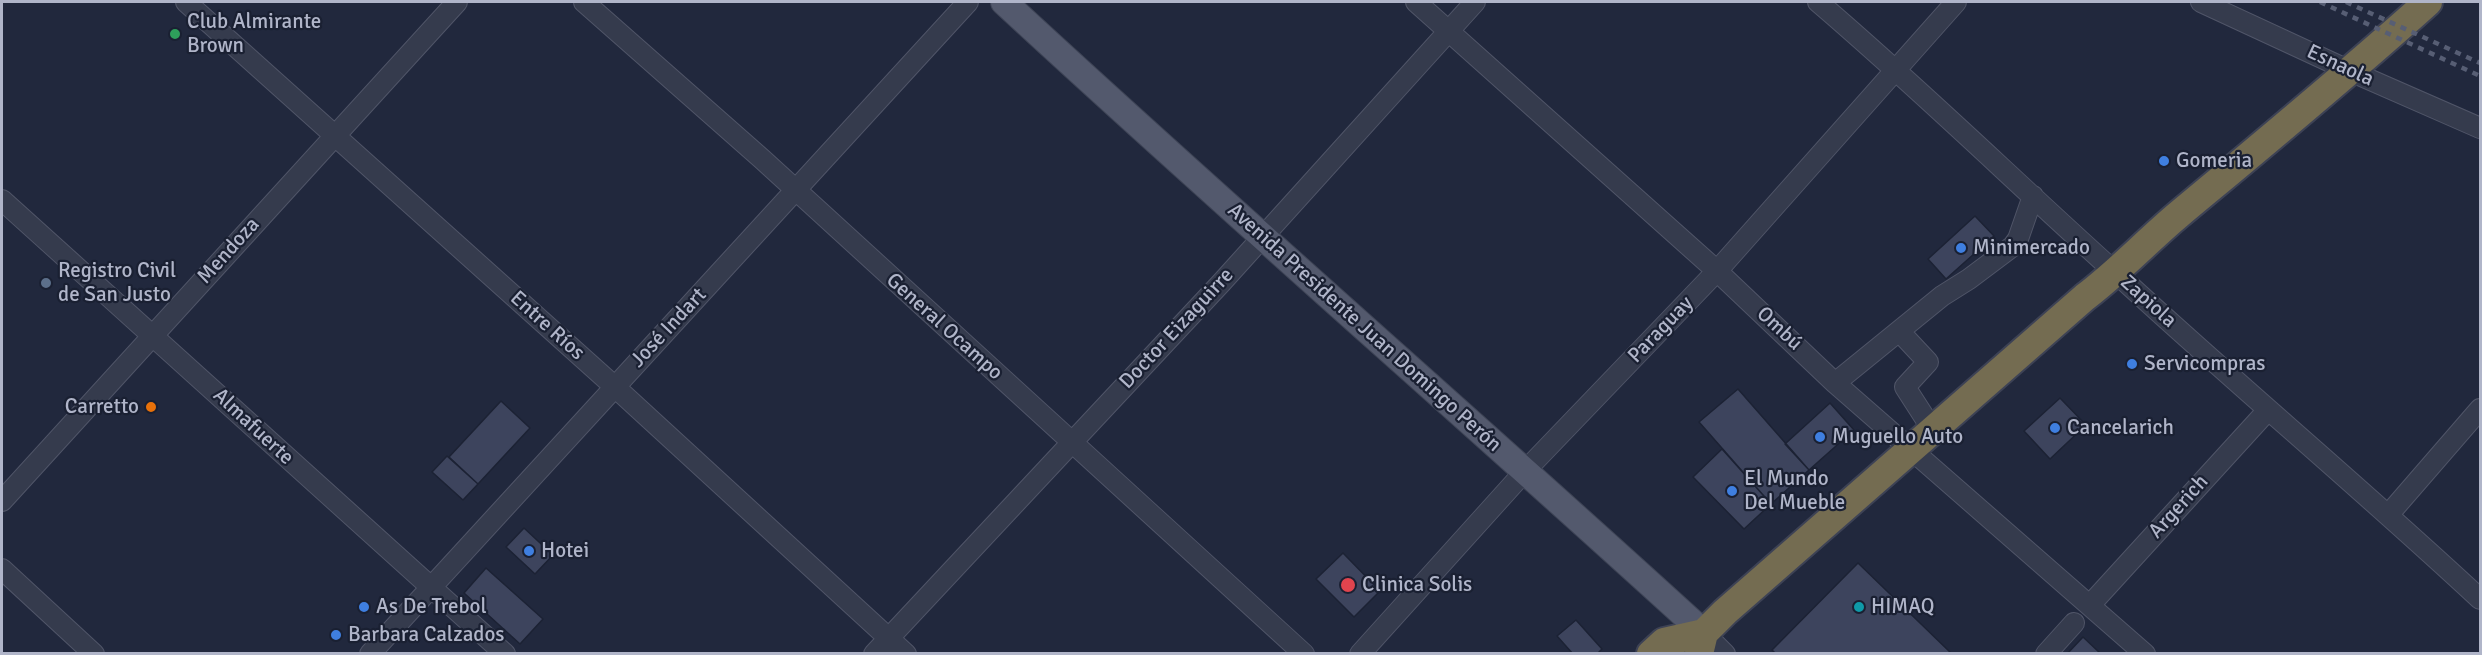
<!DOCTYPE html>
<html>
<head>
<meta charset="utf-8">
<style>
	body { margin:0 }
	#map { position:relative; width:2482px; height:655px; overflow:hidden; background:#21283d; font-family:Signika,sans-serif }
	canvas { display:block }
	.frame { position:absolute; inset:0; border:3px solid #b0b5c9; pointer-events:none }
</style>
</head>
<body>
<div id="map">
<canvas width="2482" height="655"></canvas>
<div class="frame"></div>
</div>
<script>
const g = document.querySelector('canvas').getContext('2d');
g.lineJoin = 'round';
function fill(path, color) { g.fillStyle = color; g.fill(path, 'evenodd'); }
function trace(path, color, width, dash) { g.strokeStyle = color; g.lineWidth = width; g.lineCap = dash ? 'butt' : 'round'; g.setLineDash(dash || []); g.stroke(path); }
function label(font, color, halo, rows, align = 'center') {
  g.font = font + ' Signika,sans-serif'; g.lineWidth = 4.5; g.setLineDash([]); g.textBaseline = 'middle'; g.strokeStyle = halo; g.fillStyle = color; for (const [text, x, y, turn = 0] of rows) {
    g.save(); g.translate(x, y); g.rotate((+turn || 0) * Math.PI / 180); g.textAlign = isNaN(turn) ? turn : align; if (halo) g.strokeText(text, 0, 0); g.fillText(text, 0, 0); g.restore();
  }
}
const building = new Path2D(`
	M1975 216 1994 236 1946 279 1928 259Z
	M1738 389 1809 470 1771 504 1699 422Z
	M2060 398 2086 425 2050 459 2024 431Z
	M501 401 530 428 478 484 449 457Z
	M1830 403 1854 430 1809 470 1785 444Z
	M1722 449 1771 504 1744 529 1693 477Z
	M447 456 478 484 463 500 432 472Z
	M524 528 553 555 535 574 506 547Z
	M1343 553 1380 591 1354 617 1316 579Z
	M1858 563 1952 654H1776L1772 650Z
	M486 568 543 619 520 644 464 593Z
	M1576 620 1602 649 1597 654H1573L1557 636Z
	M2083 637 2101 654H2067Z`);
fill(building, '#3d445d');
trace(building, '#1c2234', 1.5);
const minor = new Path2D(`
	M186 2 615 387 906 654
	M584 2 762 159 1304 654
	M1416 2 1717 271 1835 383 2145 654
	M1818 2C1920 89 2016 183 2116 273 2236 384 2361 488 2480 599
	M2201 2 2350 71 2480 128
	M2 200 505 654
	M1899 331 1928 362 1905 387 1932 429
	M1835 383 1942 296 1969 279 2013 246 2018 239 2033 196
	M2 501 457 2
	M2389 514 2480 409
	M2 569 94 654
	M2090 605 2268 410
	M1697 640 1704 633 1725 654
	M370 654 968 2
	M874 654 1222 282 1475 2
	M1360 654 1525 471 1717 271 1956 2
	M2046 654 2074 623`);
const major = new Path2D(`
	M1004 2C1234 215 1472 421 1704 633`);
const highway = new Path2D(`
	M1651 654 1664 642 1704 633
	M1699 654 1704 633 1725 612 2085 297C2118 272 2146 242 2178 215 2262 145 2347 75 2428 2`);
trace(minor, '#505568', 22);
trace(major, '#3e4456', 28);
trace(highway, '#3d4255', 32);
trace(minor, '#353b4d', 20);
trace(major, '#53596d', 26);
trace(highway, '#746c51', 28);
trace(new Path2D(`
	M2320 2 2480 76
	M2346 2 2480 63`), '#575e74', 4.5, [6, 6]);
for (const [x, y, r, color] of [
	[175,34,6,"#2e9e5b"],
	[2164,161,6,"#3f7fe0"],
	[1961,248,6,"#3f7fe0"],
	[46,283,6,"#5c6f8a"],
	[2132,364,6,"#3f7fe0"],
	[151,407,6,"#e8710a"],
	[2055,428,6,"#3f7fe0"],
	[1820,437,6,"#3f7fe0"],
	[1732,491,6,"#3f7fe0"],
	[529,551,6,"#3f7fe0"],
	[1348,585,8,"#e0444e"],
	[364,607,6,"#3f7fe0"],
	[1859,607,6,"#0f9aa8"],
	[336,635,6,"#3f7fe0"]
]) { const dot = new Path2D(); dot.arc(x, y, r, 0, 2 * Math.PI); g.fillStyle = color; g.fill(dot); trace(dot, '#1a2032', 2); }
label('21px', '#b0b5c9', '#1a2032', [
	["Club Almirante",187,22],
	["Brown",187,46],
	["Gomeria",2176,161],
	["Minimercado",1973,248],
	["Registro Civil",58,271],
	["de San Justo",58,295],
	["Servicompras",2144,364],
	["Carretto",139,407,"right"],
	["Cancelarich",2067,428],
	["Muguello Auto",1832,437],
	["El Mundo",1744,479],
	["Del Mueble",1744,503],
	["Hotei",541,551],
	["Clinica Solis",1362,585],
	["As De Trebol",376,607],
	["HIMAQ",1871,607],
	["Barbara Calzados",348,635]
], 'left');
label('21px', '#b0b5c9', '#1a2032', [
	["Esnaola",2340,66,25],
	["Mendoza",229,251,-48],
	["Zapiola",2148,302,42],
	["Entre Ríos",547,326,42],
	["General Ocampo",944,327,42],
	["José Indart",669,328,-47],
	["Avenida Presidente Juan Domingo Perón",1364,328,42],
	["Doctor Eizaguirre",1177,329,-47],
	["Ombú",1779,329,43],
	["Paraguay",1661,330,-46],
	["Almafuerte",253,427,43],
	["Argerich",2179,507,-48]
]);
</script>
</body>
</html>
